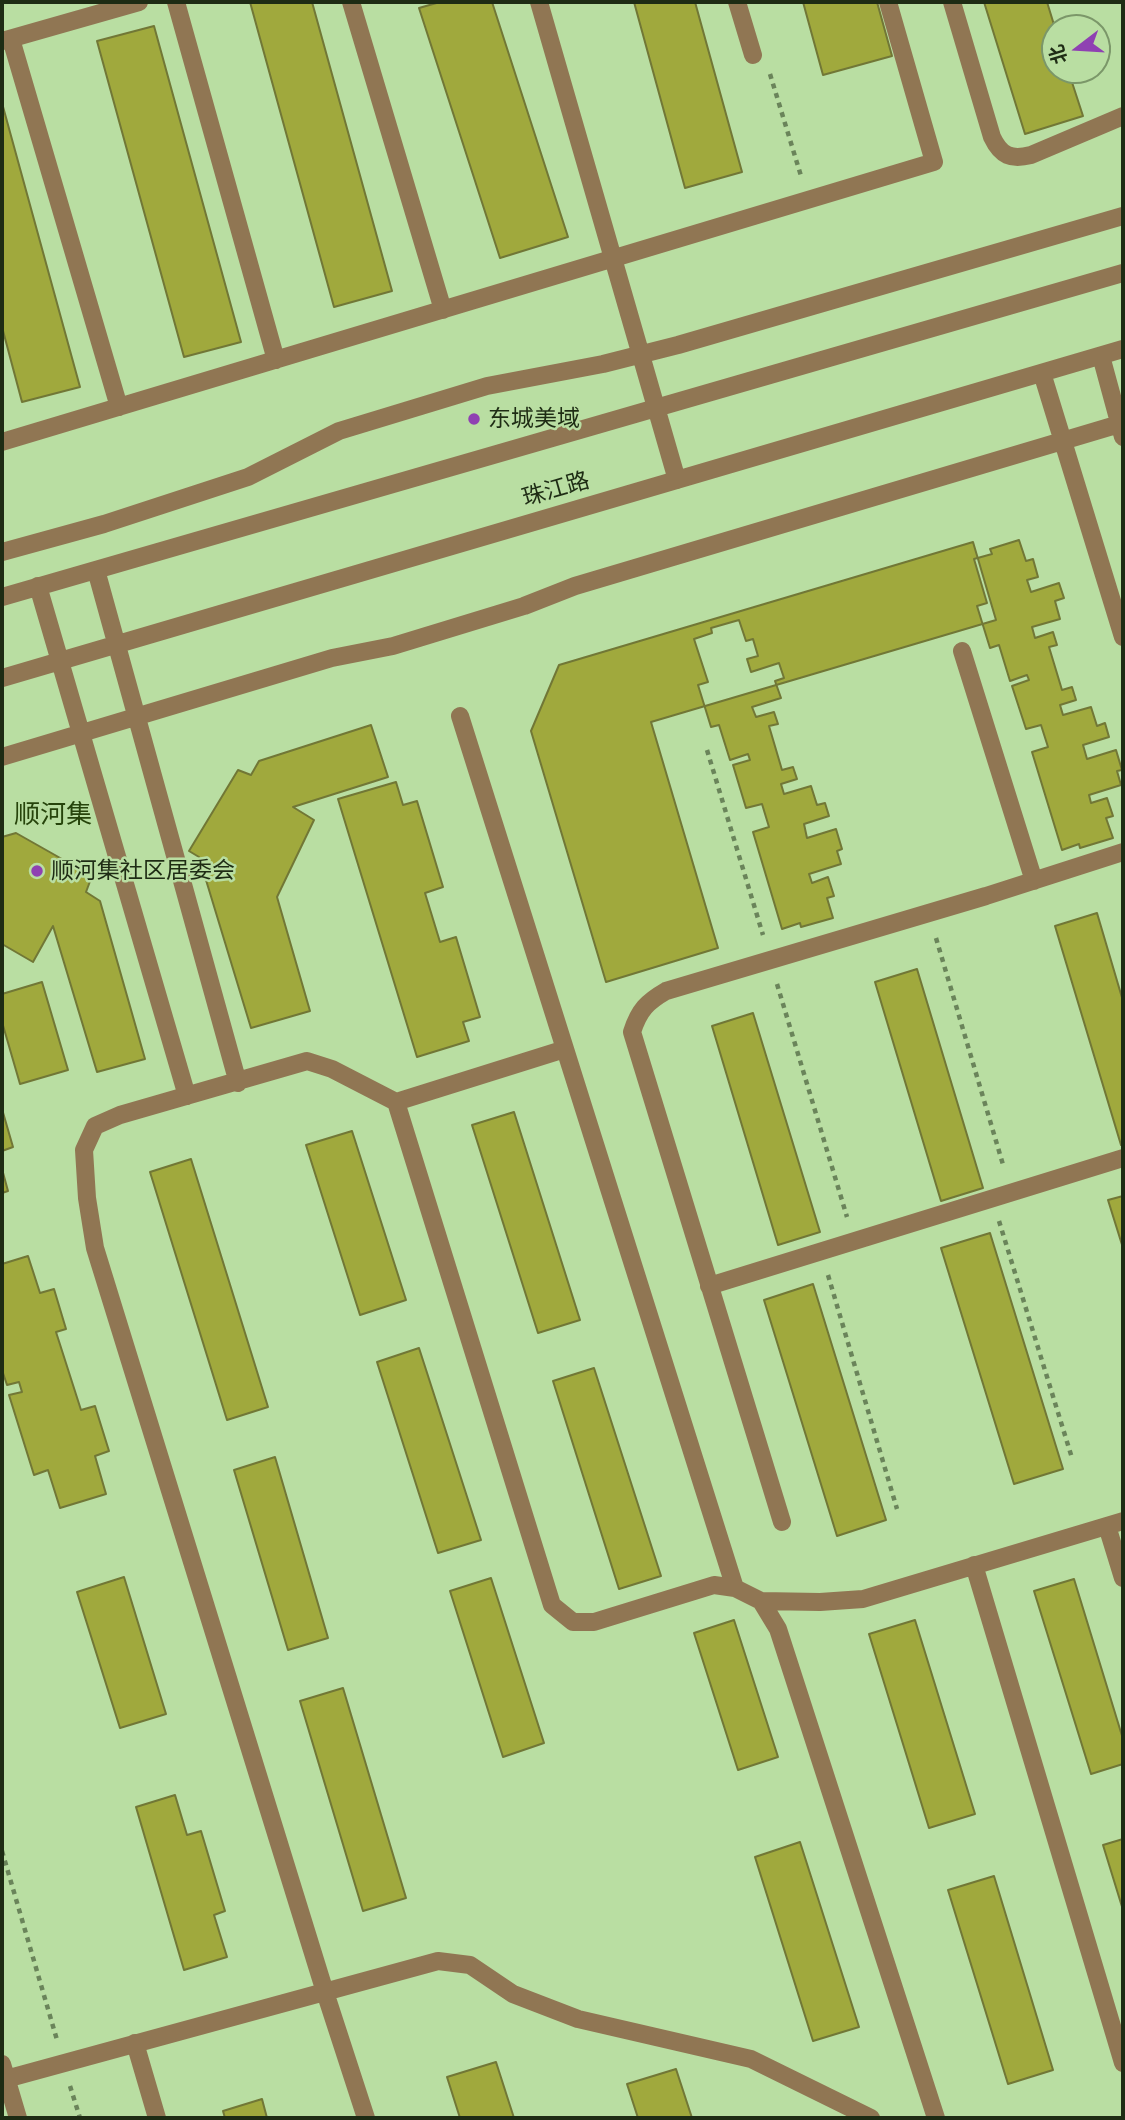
<!DOCTYPE html>
<html>
<head>
<meta charset="utf-8">
<style>
	body { margin:0 }
	#map { position:relative; width:1125px; height:2120px; overflow:hidden; background:#b9dea2; font-family:"Noto Serif","Noto Sans SC",serif }
	canvas { display:block }
	.frame { position:absolute; inset:0; border:4px solid #1e2c14; pointer-events:none }
	.north { position:absolute; left:1041px; top:14px; width:70px; height:70px; box-sizing:border-box; background:#b9dea2; border:2px solid #7b9769; border-radius:50%; rotate:253deg; font-size:19px; font-weight:700; line-height:28px; text-align:center; color:#1e2c14 }
	.north::after { content:''; display:block; margin:auto; width:24px; height:32px; background:#8f41b2; clip-path:polygon(50% 0,100% 100%,50% 72%,0 100%) }
</style>
</head>
<body>
<div id="map">
<canvas width="1125" height="2120"></canvas>
<div class="frame"></div>
<div class="north">北</div>
</div>
<script>
const g = document.querySelector('canvas').getContext('2d');
g.lineJoin = 'round';
function fill(path, color) { g.fillStyle = color; g.fill(path, 'evenodd'); }
function trace(path, color, width, dash) { g.strokeStyle = color; g.lineWidth = width; g.lineCap = dash ? 'butt' : 'round'; g.setLineDash(dash || []); g.stroke(path); }
function label(font, color, halo, rows, align = 'center') {
  g.font = font + ' "Noto Serif","Noto Sans SC",serif'; g.lineWidth = 5; g.setLineDash([]); g.textBaseline = 'middle'; g.strokeStyle = halo; g.fillStyle = color; for (const [text, x, y, turn = 0] of rows) {
    g.save(); g.translate(x, y); g.rotate((+turn || 0) * Math.PI / 180); g.textAlign = isNaN(turn) ? turn : align; if (halo) g.strokeText(text, 0, 0); g.fillText(text, 0, 0); g.restore();
  }
}
const building = new Path2D(`
	M250 2H312L392 291 334 307Z
	M440 2H492L568 237 500 258 419 8Z
	M634 2H695L742 172 685 188Z
	M803 2H877L892 56 823 75Z
	M984 2H1047L1055 28V70H1068L1083 116 1025 134Z
	M154 26 241 342 184 357 97 41Z
	M2 103 80 387 22 402 2 327Z
	M1019 540 1026 561 1033 559 1038 577 1027 580 1031 592 1059 583 1064 598 1055 601 1060 619 1032 627 1035 638 1053 632 1057 645 1049 647 1062 690 1072 687 1076 700 1060 705 1063 715 1091 707 1097 726 1105 723 1109 737 1083 745 1087 759 1116 750 1122 770 1117 771 1121 785 1089 795 1091 803 1107 798 1113 816 1106 818 1113 838 1080 848 1079 844 1062 850 1032 752 1048 747 1041 725 1026 729 1012 686 1029 680 1027 675 1010 681 999 645 990 648 977 606 987 603 974 559 992 554 990 549Z
	M973 542 996 620 651 722 718 948 606 982 531 731 559 665Z
	M739 620 746 641 753 639 758 656 747 659 751 672 779 663 784 678 775 681 781 698 752 707 756 717 774 712 778 724 769 726 782 770 793 767 797 779 781 784 784 794 811 786 817 805 825 803 829 816 804 824 807 838 836 829 842 849 837 851 841 864 809 874 812 883 828 877 834 896 827 898 833 918 801 927 800 923 782 929 753 832 769 827 762 804 746 808 733 765 750 760 748 754 730 760 719 725 711 727 698 685 708 682 694 639 712 633 711 628Z
	M371 725 388 777 293 807 314 820 277 897 310 1011 251 1028 199 857 189 851 238 770 251 775 259 761Z
	M396 782 403 805 417 801 443 887 425 893 440 942 456 937 480 1017 463 1022 469 1041 417 1057 338 799Z
	M16 833 92 876 86 892 100 901 145 1059 97 1072 53 926 33 962 2 944V837Z
	M1097 913 1123 1001V1144L1121 1145 1055 926Z
	M917 969 983 1188 941 1201 875 982Z
	M42 982 68 1070 20 1084 2 1022V994Z
	M753 1013 820 1232 778 1245 712 1026Z
	M2 1109 13 1147 2 1151Z
	M514 1112 580 1320 538 1333 472 1125Z
	M352 1131 406 1300 360 1315 306 1145Z
	M191 1159 268 1407 227 1420 150 1172Z
	M2 1169 8 1191 2 1193Z
	M1123 1196V1248L1108 1200Z
	M990 1233 1063 1469 1014 1484 941 1248Z
	M28 1256 40 1293 54 1289 66 1329 56 1332 81 1410 95 1406 109 1451 95 1456 106 1494 60 1508 48 1470 34 1475 9 1395 22 1392 19 1382 7 1385 2 1370V1264Z
	M813 1284 886 1520 837 1536 764 1300Z
	M419 1348 481 1540 438 1553 377 1362Z
	M594 1368 661 1576 619 1589 553 1381Z
	M275 1457 328 1638 288 1650 234 1470Z
	M124 1577 166 1714 120 1728 77 1592Z
	M491 1578 544 1743 503 1757 450 1591Z
	M1074 1579 1123 1739V1764L1091 1774 1034 1591Z
	M734 1620 778 1757 738 1770 694 1633Z
	M915 1620 975 1814 929 1828 869 1634Z
	M343 1688 406 1898 363 1911 300 1701Z
	M175 1795 187 1835 201 1831 225 1911 214 1915 227 1957 184 1970 136 1807Z
	M1123 1839V1910L1103 1845Z
	M800 1842 859 2027 813 2041 755 1857Z
	M994 1876 1053 2070 1008 2084 948 1890Z
	M496 2062 514 2118H460L447 2077Z
	M676 2069 692 2118H638L627 2084Z
	M262 2099 267 2118H225L223 2111Z`);
fill(building, '#a0a93d');
trace(building, '#717736', 2);
trace(new Path2D(`
	M770 74 801 176
	M707 750 763 935
	M936 938 1004 1168
	M777 984 847 1217
	M999 1221 1072 1458
	M828 1275 897 1509
	M2 1851 57 2040
	M70 2086 80 2118`), '#6a845a', 4.5, [5, 5]);
trace(new Path2D(`
	M176 2 276 360
	M351 2 443 310
	M539 2 677 480
	M737 2 753 55
	M952 2 992 137C1001 156 1011 160 1031 155L1123 116
	M11 39 119 407
	M2 41 139 2
	M1101 356 1123 437
	M1042 373 1123 637
	M2 442 934 162 888 2
	M2 552 104 524 248 477 339 431 487 386 603 364 678 345 1123 216
	M96 570 238 1083
	M38 586 187 1096
	M2 597 1123 273
	M962 651 1034 881
	M2 678 1123 349
	M460 716 735 1588
	M2 757 332 658 393 646 524 606 575 586 1123 423
	M396 1102 552 1605 573 1622H594L714 1585 735 1588 761 1601 778 1629 936 2118
	M709 1286 1123 1158
	M782 1522 632 1032C639 1010 647 1002 666 991L986 896 1123 852
	M1107 1526 1123 1578
	M974 1565 1123 2063
	M761 1601 820 1602 863 1599 1123 1521
	M135 2043 157 2118
	M2 2064 18 2118
	M2 2080 438 1961 470 1965 513 1994 578 2019 751 2059 871 2118
	M366 2118 325 1992 95 1248 87 1198 84 1150 95 1126 120 1115 307 1061 332 1069 396 1102 565 1049`), '#907653', 18);
for (const [x, y, r, color] of [
	[474,419,7,"#8f41b2"],
	[37,871,7,"#8f41b2"]
]) { const dot = new Path2D(); dot.arc(x, y, r, 0, 2 * Math.PI); g.fillStyle = color; g.fill(dot); trace(dot, '#b9dea2', 2.5); }
label('23px', '#1e2c14', '#b9dea2', [
	["东城美域",488,419],
	["顺河集社区居委会",51,871]
], 'left');
label('23px', '#1e2c14', '#b9dea2', [
	["珠江路",556,490,-16]
]);
label('26px', '#26440b', '#b9dea2', [
	["顺河集",53,816]
]);
</script>
</body>
</html>
